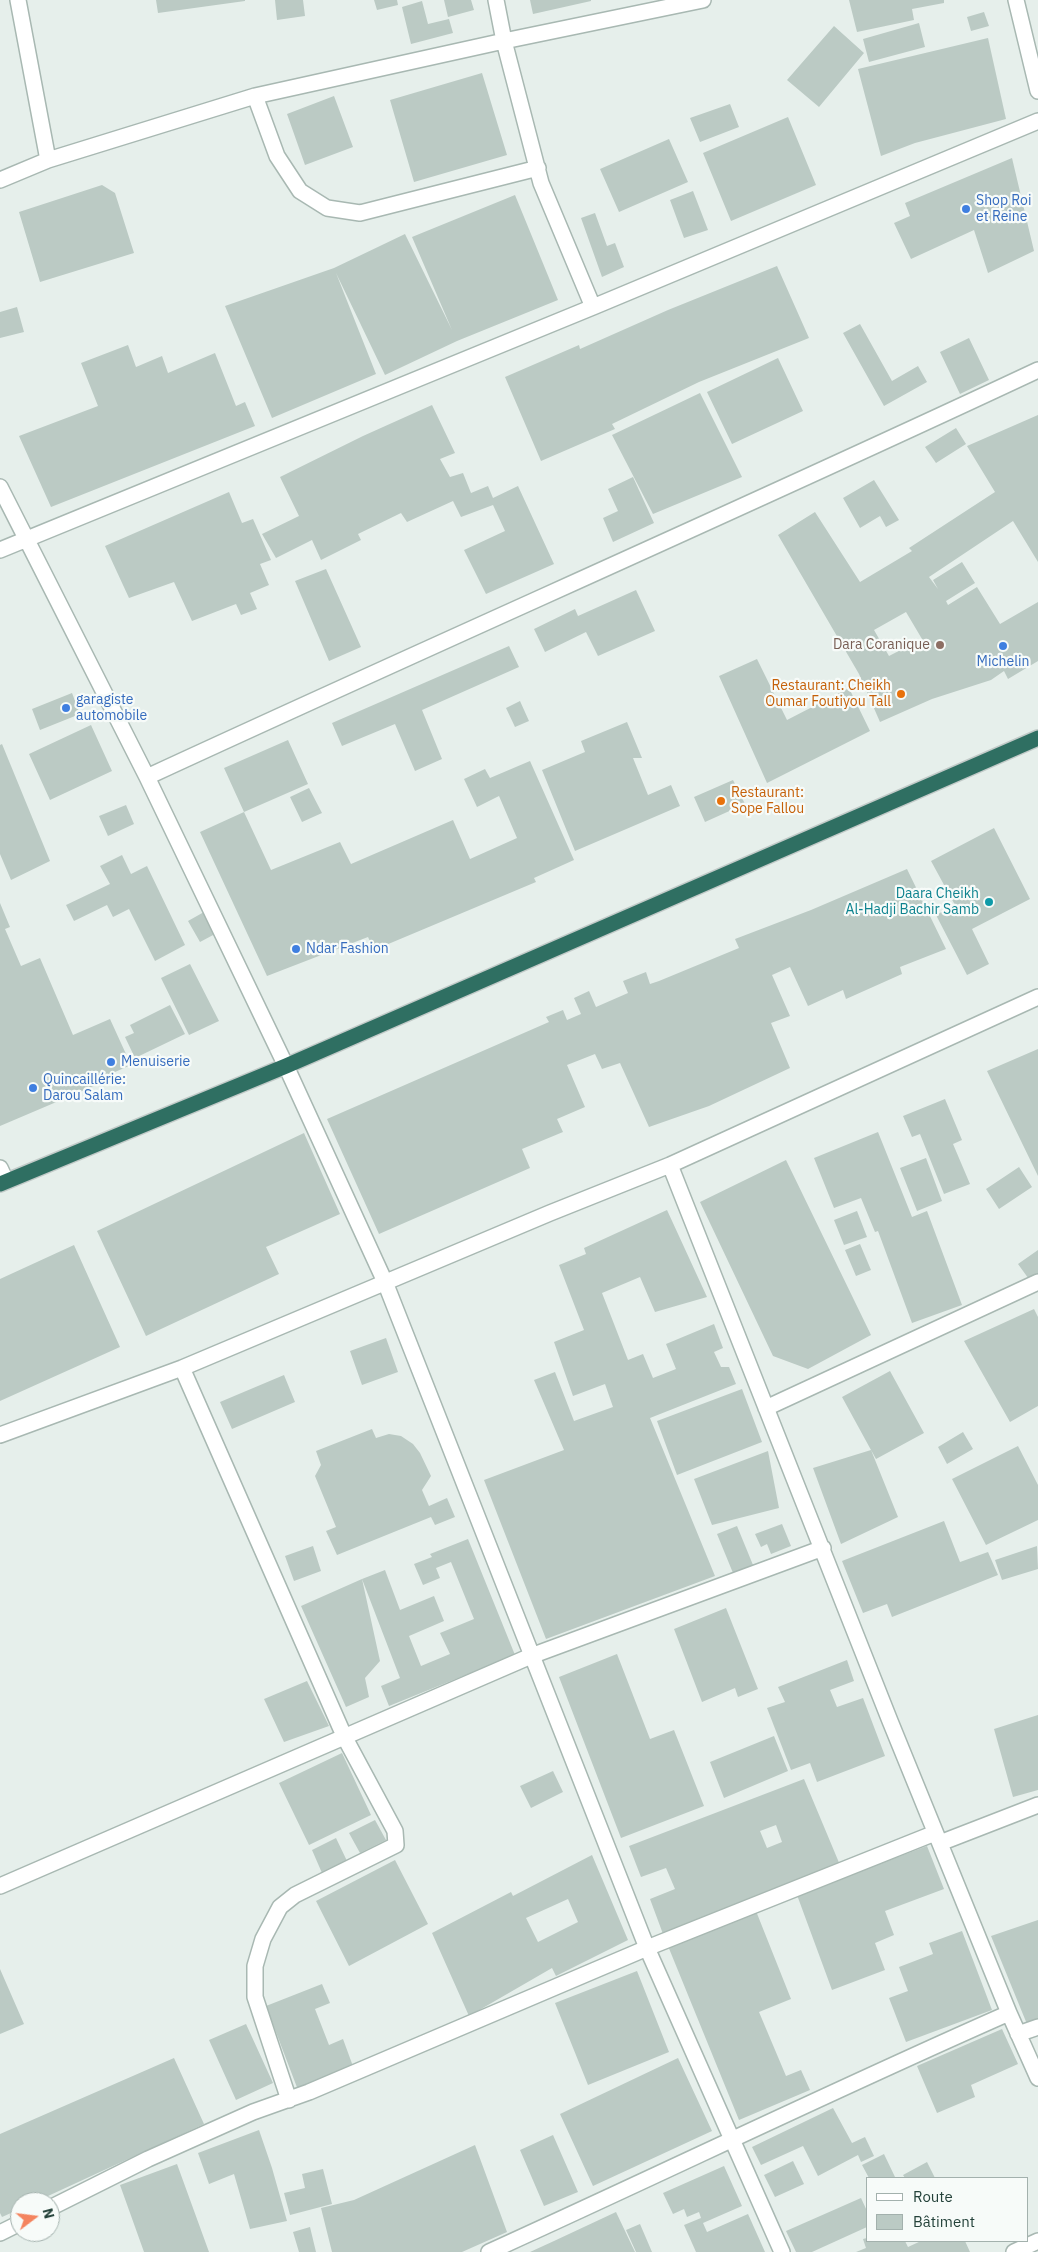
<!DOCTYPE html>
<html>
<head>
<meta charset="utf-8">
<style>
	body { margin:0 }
	#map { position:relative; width:1038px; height:2252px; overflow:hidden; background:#e6efeb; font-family:"IBM Plex Sans",sans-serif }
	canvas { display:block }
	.legend { position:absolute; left:866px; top:2177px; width:162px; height:65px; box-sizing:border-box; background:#f7fbf9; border:1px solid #a3b1ad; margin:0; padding:6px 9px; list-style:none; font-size:15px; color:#24423a }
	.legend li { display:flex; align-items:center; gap:10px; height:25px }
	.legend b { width:25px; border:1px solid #a3b1ad }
	.north { position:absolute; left:10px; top:2192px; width:50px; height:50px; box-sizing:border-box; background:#f7fbf9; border:1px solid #a3b1ad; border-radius:50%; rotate:75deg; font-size:14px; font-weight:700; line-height:20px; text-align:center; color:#24423a }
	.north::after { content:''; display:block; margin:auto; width:18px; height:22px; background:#f4845f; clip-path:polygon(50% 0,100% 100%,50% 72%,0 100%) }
</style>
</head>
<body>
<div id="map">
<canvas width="1038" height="2252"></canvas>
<ul class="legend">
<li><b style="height:6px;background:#fff"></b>Route</li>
<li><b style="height:14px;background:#bbcac4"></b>Bâtiment</li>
</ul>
<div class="north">N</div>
</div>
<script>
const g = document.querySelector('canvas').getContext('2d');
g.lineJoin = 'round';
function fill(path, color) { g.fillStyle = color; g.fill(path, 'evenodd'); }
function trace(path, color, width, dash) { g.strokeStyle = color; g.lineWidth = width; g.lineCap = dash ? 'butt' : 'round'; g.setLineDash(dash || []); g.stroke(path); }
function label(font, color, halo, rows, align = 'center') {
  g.font = font + ' "IBM Plex Sans",sans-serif'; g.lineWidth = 4.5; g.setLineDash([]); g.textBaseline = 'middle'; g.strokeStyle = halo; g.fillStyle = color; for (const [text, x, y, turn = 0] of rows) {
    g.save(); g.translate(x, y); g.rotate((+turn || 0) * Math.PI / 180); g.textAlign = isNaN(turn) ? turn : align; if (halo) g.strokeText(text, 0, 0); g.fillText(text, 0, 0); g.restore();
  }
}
fill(new Path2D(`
	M156 0H245V1L158 13Z
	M275 0H303L305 16 277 20Z
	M374 0H397L398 5 377 10Z
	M444 0H471L474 10 448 17Z
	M530 0H591V1L533 14Z
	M849 0H944V3L912 9 914 20 857 32Z
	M422 1 428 24 449 19 453 33 411 44 402 7Z
	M984 12 989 26 971 31 967 17Z
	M919 23 925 47 869 62 863 39Z
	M834 26 864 53 819 107 787 80Z
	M988 38 1006 119 915 143 881 156 858 69Z
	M482 73 507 155 414 182 390 100Z
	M334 96 353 147 305 165 287 114Z
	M730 104 739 127 700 142 690 118Z
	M788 117 816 185 731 221 703 153Z
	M669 139 688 182 619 212 600 169Z
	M1012 158 1034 251 988 273 974 230 911 259 894 223 910 216 905 203Z
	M102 185 115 193 134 253 40 282 19 212Z
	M693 191 708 230 684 238 670 200Z
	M515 195 558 300 457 341 385 375 336 273 376 374 272 418 225 306 334 268 405 234 452 330 412 237Z
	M595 213 607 246 615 243 624 267 602 277 581 218Z
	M777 266 809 338 699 382 612 424 615 429 541 461 505 377 579 345 580 349 668 310Z
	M17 307 24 332 0 338V312Z
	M860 324 892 381 918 366 927 382 884 406 843 333Z
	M969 338 989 380 960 394 940 352Z
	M128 345 136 367 162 356 168 373 215 353 236 406 245 402 255 426 51 507 19 436 98 406 81 363Z
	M778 358 803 411 732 444 707 392Z
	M700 393 742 477 653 514 612 435Z
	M432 405 455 453 440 459 450 477 463 473 471 493 488 486 493 498 518 486 554 564 486 594 464 550 505 531 493 505 461 517 453 501 407 522 401 513 358 534 361 540 321 560 312 540 276 558 262 534 299 516 280 477 363 436Z
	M1038 415V562L1013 521 929 577 938 589 933 580 962 562 975 583 946 601 948 605 977 587 1000 624 1038 602V661L1008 679 1004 671 991 680 932 699 880 722 859 674 778 535 815 512 860 582 912 551 909 548 995 492 967 446ZM906 612 922 639 889 656 874 630Z
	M956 428 966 444 936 463 925 447Z
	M633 477 654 523 613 542 603 518 618 511 608 489Z
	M874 480 899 520 886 527 880 516 860 528 843 498Z
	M229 492 242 523 253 519 271 560 260 564 269 585 250 593 257 609 241 615 236 604 192 621 174 582 129 598 105 546Z
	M326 569 361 647 329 661 295 581Z
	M636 590 655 631 598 656 586 632 545 652 534 629 575 609 578 616Z
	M509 646 519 667 422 710 442 759 415 771 395 724 342 746 332 723Z
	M757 659 787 720 849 688 870 731 767 783 719 676Z
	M72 693 80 714 40 730 32 709Z
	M520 701 529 721 515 727 506 708Z
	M627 722 642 758H633L648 795 671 785 680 806 575 851 542 770 585 752 581 741Z
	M91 725 112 771 50 800 29 754Z
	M288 740 308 784 244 812 224 768Z
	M2 744 50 861 11 880 0 854V745Z
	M530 761 574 860 534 878 536 882 374 950 368 937 267 976 200 832 244 812 271 870 340 842 351 864 453 820 470 859 517 838 499 796 477 807 464 779 485 769 490 778Z
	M733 780 745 804 705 822 694 797Z
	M309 788 322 813 302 822 290 797Z
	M126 805 134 824 108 836 99 816Z
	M994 828 1030 899 972 929 989 964 967 975 936 915 955 905 931 861Z
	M122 855 131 874 147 866 185 945 155 961 129 909 113 917 107 905 74 921 66 905 110 884 100 866Z
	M907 869 946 949 900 967 902 974 846 999 843 990 808 1006 790 967 772 975 790 1016 771 1023 790 1068 709 1106 649 1127 620 1063 602 1069 595 1054 567 1065 585 1107 557 1119 563 1132 522 1149 530 1168 379 1234 327 1119 549 1022 546 1017 563 1010 567 1020 581 1014 574 998 589 991 596 1007 628 993 623 981 646 972 650 984 659 981 739 948 735 939 811 910Z
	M0 903 10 927 5 929 21 966 40 958 73 1035 110 1019 131 1065 92 1082 94 1086 0 1126Z
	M204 912 215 934 200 942 188 921Z
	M190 964 219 1021 189 1035 161 978Z
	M170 1005 185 1034 135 1058 125 1037 134 1033 130 1025Z
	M1038 1049V1176L987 1071Z
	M945 1099 962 1140 953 1144 970 1184 944 1194 920 1134 912 1137 903 1116Z
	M878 1132 912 1217 927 1211 962 1305 912 1323 878 1231 875 1232 861 1198 834 1208 814 1158Z
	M304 1133 340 1214 266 1247 279 1274 146 1336 97 1231Z
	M926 1158 942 1201 917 1211 900 1168Z
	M786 1160 871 1335 808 1369 773 1356 700 1202Z
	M1019 1167 1032 1187 999 1209 986 1189Z
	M667 1210 707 1297 655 1312 640 1277 602 1293 628 1360 643 1354 653 1378 676 1369 666 1344 714 1324 723 1348 714 1352 721 1367H729L736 1384 650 1418 715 1576 546 1639 484 1480 564 1450 534 1380 555 1372 574 1421 613 1407 605 1384 573 1396 554 1342 584 1330 559 1265 586 1254 584 1248Z
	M857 1211 867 1237 844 1245 834 1220Z
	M860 1244 871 1270 856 1276 845 1250Z
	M74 1245 120 1347 0 1401V1279Z
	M1038 1250V1278L1031 1282 1018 1264Z
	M1034 1309 1038 1317V1406L1010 1422 964 1341Z
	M386 1338 398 1372 362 1385 350 1351Z
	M890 1371 924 1433 876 1459 871 1450 898 1517 841 1544 813 1468 871 1450 842 1397Z
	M284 1375 295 1402 232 1429 220 1402Z
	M742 1389 762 1442 677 1475 657 1421Z
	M372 1429 376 1438 389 1434 401 1436 413 1444 420 1453 431 1476 422 1490 429 1506 447 1498 455 1517 435 1525 431 1517 337 1555 326 1531 336 1527 315 1476 321 1465 316 1451Z
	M963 1432 973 1449 947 1464 938 1447Z
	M1018 1446 1038 1485V1520L986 1545 952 1479Z
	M768 1451 779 1508 712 1525 694 1479Z
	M944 1521 960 1562 988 1552 998 1575 892 1617 887 1604 863 1613 842 1561Z
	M782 1524 791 1546 771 1554 767 1544 761 1547 755 1534Z
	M737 1526 753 1565 733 1573 717 1534Z
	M468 1539 515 1655 389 1706 381 1686 400 1678 362 1579 380 1661 365 1678 369 1697 346 1707 301 1606 362 1579 385 1570 400 1610 434 1596 444 1621 409 1636 421 1666 450 1654 440 1633 474 1619 451 1562 436 1568 440 1578 423 1585 414 1564 432 1557 430 1554Z
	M313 1546 321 1571 294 1581 285 1556Z
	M1037 1546 1038 1569 1002 1580 995 1560Z
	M726 1608 758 1689 738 1697 735 1688 702 1702 674 1629Z
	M617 1654 650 1739 674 1730 704 1806 621 1838 559 1677Z
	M847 1660 854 1681 830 1690 837 1707 863 1698 885 1756 817 1782 810 1763 791 1770 767 1708 785 1702 778 1687Z
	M307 1681 329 1726 284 1742 264 1699Z
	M1038 1715V1790L1013 1797 994 1729Z
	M774 1736 788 1771 724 1798 710 1762Z
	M342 1753 371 1815 309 1845 279 1783Z
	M553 1771 563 1792 531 1808 520 1786Z
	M804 1779 840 1865 663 1934 650 1899 675 1889 666 1868 641 1877 629 1846ZM776 1825 782 1842 767 1848 760 1831Z
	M375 1820 386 1840 360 1853 349 1833Z
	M336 1838 347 1861 322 1873 312 1850Z
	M927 1846 944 1889 885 1911 894 1935 875 1943 885 1970 832 1990 797 1895Z
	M592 1855 628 1940 556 1976 552 1968 469 2016 432 1933 511 1892 513 1896ZM568 1899 578 1922 538 1942 526 1918Z
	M395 1860 428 1924 349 1966 316 1901Z
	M756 1911 791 1999 759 2012 786 2076 801 2070 810 2090 739 2120 668 1946Z
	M1038 1920V2025L1029 2029 991 1936Z
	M962 1931 992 2010 906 2042 889 1998 908 1991 899 1967 933 1954 929 1943Z
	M0 1969 24 2024 0 2034Z
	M637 1971 669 2052 588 2085 555 2003Z
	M322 1984 330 2003 315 2009 329 2045 343 2039 354 2069 298 2090 266 2006Z
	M246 2024 273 2083 236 2100 209 2040Z
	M1002 2029 1018 2064 971 2085 975 2097 937 2113 917 2066Z
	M174 2058 204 2124 35 2202H20V2209L2 2217 0 2213V2134Z
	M678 2058 712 2131 593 2186 560 2114Z
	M833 2108 852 2143 865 2137 874 2156 861 2162 858 2155 818 2176 803 2146 761 2165 752 2147Z
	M259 2130 272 2168 287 2221 250 2229 234 2174 209 2184 198 2153Z
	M553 2135 578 2192 544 2206 520 2150Z
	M475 2145 507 2232 462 2252H332L321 2208 354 2200Z
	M884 2154 895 2177 869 2178 862 2165Z
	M793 2161 804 2184 775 2197 764 2175Z
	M927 2162 935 2178H905L903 2175Z
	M177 2164 209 2252H144L120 2185Z
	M724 2166 742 2206 703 2223 707 2232 748 2214 765 2252H696L684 2225 701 2218 699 2212 687 2217 684 2209 673 2214 663 2193Z
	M323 2169 332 2204 290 2215 284 2193 305 2188 302 2174Z
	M861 2198 867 2211V2227L812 2252H796L786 2231Z
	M616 2212 635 2252H530L554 2241Z
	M640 2224 652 2252H636L626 2230Z
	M310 2227 316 2252H299L293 2232Z
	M867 2238V2241H905L908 2247 921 2241H965L970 2252H856L866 2248 863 2239Z`), '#bbcac4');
const minor = new Path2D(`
	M18 0 48 160
	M496 0 504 41 541 183 593 307
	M1016 0 1038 91
	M255 96 277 156 300 191 327 208 360 213 538 168
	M0 180 48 160 255 96 504 41 703 0
	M0 487 147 777 286 1066 385 1282 647 1948 782 2252
	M0 550 593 307 1038 121
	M147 777C443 640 742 509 1038 370
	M670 1165 890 1721 1009 2013 1038 2078
	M0 1168 6 1181
	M182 1368 345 1738 395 1831 396 1845 295 1895 280 1907 263 1939 255 1966V1997L289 2100
	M766 1408 1038 1282
	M0 1435 182 1368 550 1213 670 1165 1038 997
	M940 1843 1038 1805
	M0 1886 531 1656 823 1548
	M1018 2034 1038 2027
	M50 2208 148 2159 253 2112 309 2092 647 1948 935 1833
	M0 2233 20 2223
	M489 2252C663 2173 834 2090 1009 2013
	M1014 2252 1038 2241`);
const highway = new Path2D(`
	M0 1184 286 1066 1038 738`);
trace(minor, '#a8b8b2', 18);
trace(highway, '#c2cac8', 18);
trace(minor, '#fff', 15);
trace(highway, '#2f6f62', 15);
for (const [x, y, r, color] of [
	[966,209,5,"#3f7fe0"],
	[940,645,5,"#8d6e63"],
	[1003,646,5,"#3f7fe0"],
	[901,694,5,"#e8710a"],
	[66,708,5,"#3f7fe0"],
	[721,801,5,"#e8710a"],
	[989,902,5,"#0f9aa8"],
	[296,949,5,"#3f7fe0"],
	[111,1062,5,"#3f7fe0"],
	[33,1088,5,"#3f7fe0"]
]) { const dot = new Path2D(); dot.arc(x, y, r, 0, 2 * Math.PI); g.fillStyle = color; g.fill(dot); trace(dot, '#f7fbf9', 2); }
label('14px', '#366cbe', '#f7fbf9', [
	["Shop Roi",976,201],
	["et Reine",976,217],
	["Michelin",1003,662,"center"],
	["garagiste",76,700],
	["automobile",76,716],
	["Ndar Fashion",306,949],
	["Menuiserie",121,1062],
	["Quincaillérie:",43,1080],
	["Darou Salam",43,1096]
], 'left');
label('14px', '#785e54', '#f7fbf9', [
	["Dara Coranique",930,645]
], 'right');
label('14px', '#c56008', '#f7fbf9', [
	["Restaurant: Cheikh",891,686],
	["Oumar Foutiyou Tall",891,702],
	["Restaurant:",731,793,"left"],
	["Sope Fallou",731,809,"left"]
], 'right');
label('14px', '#0d838f', '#f7fbf9', [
	["Daara Cheikh",979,894],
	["Al-Hadji Bachir Samb",979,910]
], 'right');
</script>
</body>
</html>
